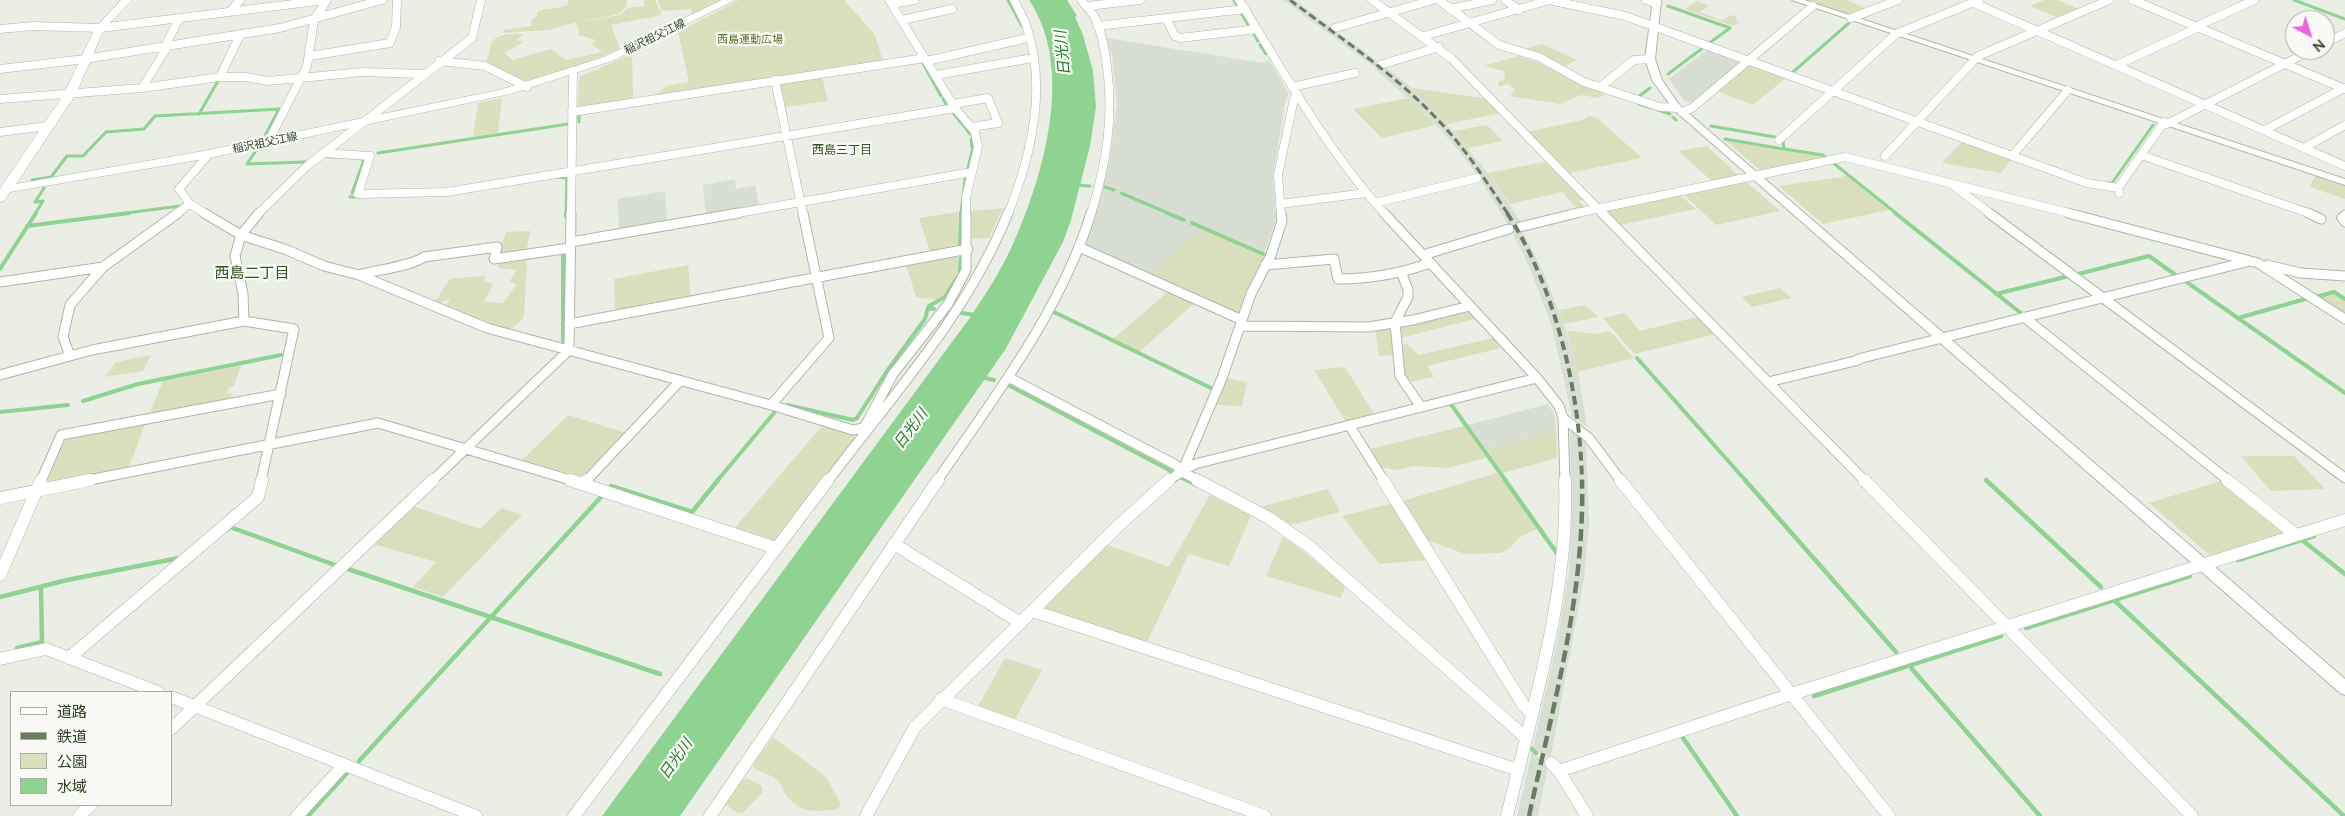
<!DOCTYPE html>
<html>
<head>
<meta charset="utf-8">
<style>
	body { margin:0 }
	#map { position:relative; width:2345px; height:816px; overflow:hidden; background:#eaeee5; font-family:Mulish,"Noto Sans JP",sans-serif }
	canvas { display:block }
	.legend { position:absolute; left:10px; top:691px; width:162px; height:115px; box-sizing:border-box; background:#f9faf6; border:1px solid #a8b0a2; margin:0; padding:6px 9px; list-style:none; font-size:15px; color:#2f4124 }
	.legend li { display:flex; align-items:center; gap:10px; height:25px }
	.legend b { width:25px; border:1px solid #a8b0a2 }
	.north { position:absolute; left:2285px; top:10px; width:50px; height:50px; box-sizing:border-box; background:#f9faf6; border:1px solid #a8b0a2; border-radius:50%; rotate:140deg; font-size:14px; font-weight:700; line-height:20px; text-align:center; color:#2f4124 }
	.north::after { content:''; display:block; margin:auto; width:18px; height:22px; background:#f260de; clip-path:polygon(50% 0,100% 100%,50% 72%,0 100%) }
</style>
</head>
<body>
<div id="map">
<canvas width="2345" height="816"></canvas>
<ul class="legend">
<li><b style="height:6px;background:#fff"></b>道路</li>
<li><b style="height:6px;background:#6a7c5f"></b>鉄道</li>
<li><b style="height:14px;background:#dadfbe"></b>公園</li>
<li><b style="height:14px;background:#8ed391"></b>水域</li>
</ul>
<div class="north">N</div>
</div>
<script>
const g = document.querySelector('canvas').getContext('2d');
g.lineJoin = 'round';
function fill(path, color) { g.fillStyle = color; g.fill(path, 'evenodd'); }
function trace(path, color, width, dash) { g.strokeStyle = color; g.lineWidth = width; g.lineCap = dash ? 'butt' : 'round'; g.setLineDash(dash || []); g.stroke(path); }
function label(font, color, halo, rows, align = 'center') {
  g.font = font + ' Mulish,"Noto Sans JP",sans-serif'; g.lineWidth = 4.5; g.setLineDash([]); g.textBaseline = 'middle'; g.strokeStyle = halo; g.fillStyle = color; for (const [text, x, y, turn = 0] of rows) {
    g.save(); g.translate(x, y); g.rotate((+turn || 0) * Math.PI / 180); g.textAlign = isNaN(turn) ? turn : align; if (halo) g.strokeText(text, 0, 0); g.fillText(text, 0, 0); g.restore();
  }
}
fill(new Path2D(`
	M1283 0H1295L1381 64 1373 66Z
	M1106 38 1264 63 1269 60 1289 94 1286 99 1273 175 1276 221 1264 253 1205 227 1150 274 1086 246 1109 163 1117 105 1112 55Z
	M1708 49 1743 61 1694 103 1685 102 1669 79Z
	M1383 65 1412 88 1453 131 1488 173 1522 224 1510 228 1479 177 1455 146 1428 116 1374 68Z
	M735 179 736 189 755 185 759 207 706 216 703 185Z
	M665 191 667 223 619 232 618 199Z
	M1521 228 1542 269 1564 324 1578 372 1587 427 1572 416 1552 327 1531 271 1512 231Z
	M1548 404 1554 414 1556 430 1486 449 1468 425Z
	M1570 430 1586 439 1589 524 1584 579 1551 755 1545 757 1533 747 1557 643 1569 571 1572 513Z
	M1532 752 1548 766 1538 816H1517Z`), '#d9ded3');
fill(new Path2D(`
	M569 0H627V6L619 14 560 26 550 30 502 33 504 30 531 26 532 19 537 16V12C546 7 558 10 567 5Z
	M643 0H655L662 15 611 25 620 49 573 68 525 81 485 63C490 56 488 51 491 44 496 32 514 34 524 34L516 40 523 42 505 53 512 60 551 49 566 60 602 52 592 44 596 40 578 35 579 30 576 23 620 15 628 8 645 6Z
	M658 0H721L691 15 692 9 662 11Z
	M739 0H844L875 35 883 62 654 96 667 86 689 82 678 32Z
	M1806 0H1847L1868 10 1854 16Z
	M2044 0H2057L2081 10 2061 19 2030 6Z
	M1697 1 1709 6 1699 12 1722 20 1731 15 1737 17 1735 19 1739 22 1733 26 1685 9Z
	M1542 44 1577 60 1562 68 1521 50Z
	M632 54 633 99 578 107 579 77Z
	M1518 56C1548 64 1574 82 1604 92L1603 96 1598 98 1581 95 1560 104 1510 96 1515 90 1508 84 1499 87 1498 82 1505 79 1504 71 1484 66Z
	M1747 64 1787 77 1753 105 1716 91Z
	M822 76 828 101 785 107 780 86 782 83Z
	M1412 88 1488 99 1502 113 1447 124Z
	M502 98 498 133 473 137 478 103Z
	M1409 98 1436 125 1382 138 1353 109Z
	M1589 116 1597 118 1642 158 1569 173 1528 132 1582 120Z
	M1487 125 1503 141 1467 148 1453 131Z
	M1725 140 1821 155 1825 158 1761 171Z
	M1963 140 2012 158 2001 173 1942 163Z
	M1707 146 1739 176 1712 181 1678 151Z
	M1549 161 1587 199 1579 201 1586 208 1578 210 1562 192 1510 204 1488 173Z
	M1847 176 1889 210 1823 224 1779 186Z
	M2315 176 2345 186V199L2310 187Z
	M1744 180 1780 211 1716 225 1682 193Z
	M1679 194 1696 209 1620 225 1606 211Z
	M1003 208 989 238 972 239V211Z
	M958 212V248L931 254 919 218Z
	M1202 229 1264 257 1247 290 1238 316 1150 274Z
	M530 231 526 253 498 254 506 232Z
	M958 255 960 270 944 296 935 300 916 297 906 264Z
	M527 259 524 316 520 322 509 330 444 306 450 301 448 299 439 303 435 301 450 279 483 276 485 277 484 281 493 284 484 302 503 303 517 284 509 282 517 270 499 268 498 265 504 261Z
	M688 265 691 298 615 313 614 279Z
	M1780 288 1791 298 1752 307 1742 297Z
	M1170 290 1196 302 1139 352 1113 339Z
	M2334 293 2345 300V312L2340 314 2317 298Z
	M1586 305 1598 317 1564 324 1559 310Z
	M1467 311 1475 319 1400 338 1398 326Z
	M1625 313 1640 331 1701 316 1716 334 1634 354 1603 318Z
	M1391 325 1395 355 1379 356 1375 328Z
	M1572 331 1596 334 1610 331 1634 358 1578 372 1567 332Z
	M1493 338 1501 348 1427 366 1434 377 1409 382 1405 376 1402 345 1407 344 1419 355Z
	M151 355 143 371 104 377 116 362Z
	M241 366 234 386 229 387 227 394 232 393 230 400 149 415 163 381Z
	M1345 367 1374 414 1346 422 1314 370Z
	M1226 378 1247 382 1242 407 1215 404Z
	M568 415 626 433 582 477 522 460Z
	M146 422 128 469 53 484 48 480 63 441 73 435Z
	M822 426 854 435 855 441 783 537 774 540 734 529Z
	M1464 426 1486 458 1447 468 1413 466 1399 470 1377 467 1366 450Z
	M1556 430 1557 458 1503 473 1486 449Z
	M2241 456H2294L2325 489 2271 491Z
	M1497 473 1537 529 1519 537 1511 547 1501 553 1465 554 1424 539 1399 502Z
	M2224 480 2289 533 2212 557 2149 503Z
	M1328 489 1340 512 1287 526 1256 508Z
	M1210 495 1251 516 1229 566 1189 554 1146 644 1043 611V606L1105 544 1169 567Z
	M1393 503 1428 560 1379 564 1342 516Z
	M413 506 480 529 502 508 522 515 443 597 413 587 436 562 373 544Z
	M1283 537 1302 550 1345 586 1341 598 1266 576Z
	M1005 658 1042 670 1014 721 977 708Z
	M773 737 826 777 841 804 838 809C819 812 800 814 787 796 783 791 782 784 777 780 770 773 761 774 753 767L755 761Z
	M747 778 762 786V793L744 812 738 813 725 804 741 781Z`), '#dadfbe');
fill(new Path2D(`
	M1029 0H1067L1077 16 1075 17 1083 35 1093 71 1096 107 1090 146 1071 220 1063 242 1005 350 680 816H602L969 319C985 295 1001 271 1013 244 1044 175 1075 68 1029 0Z`), '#8ed391');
trace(new Path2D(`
	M1008 0 1022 26
	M1234 0 1237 6
	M2294 0 2345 19
	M1668 6 1730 28 1708 44
	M1241 13 1249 26
	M1468 26 1493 44
	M1254 34 1258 41
	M1260 45 1266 54
	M923 63 941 96
	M1793 72 1849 23
	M1668 74 1704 47
	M1638 97 1650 88
	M943 99 947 106
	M1639 104 1652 108
	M1658 110 1670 114
	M199 114 218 81
	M954 114 962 124
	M579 115V122
	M1673 117 1676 120
	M964 126 970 134
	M1711 126 1775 137
	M971 139 972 148
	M1725 139 1784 149 1783 141
	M257 149 247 164 305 162
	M1784 149 1823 155 1826 158
	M378 153 568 124
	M328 157H337
	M1832 162 1897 214
	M968 168 972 151
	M557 177 567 178 566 214
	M32 180 51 177 67 156H83L106 132 144 129 155 116 279 109 265 136
	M2108 183H2112L2153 125
	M1077 185 1090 186
	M1105 187 1114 190
	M352 193 364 160 359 158
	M1121 193 1170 214
	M350 197H360
	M35 214 43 201 35 202 44 188
	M119 214 180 206
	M961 214 965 179`), '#8ed391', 3);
trace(new Path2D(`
	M1167 213 1184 220
	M1895 213 2022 314
	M566 216V213
	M1192 223 1263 254
	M27 226 129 213
	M960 244 961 213
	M563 253V341
	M0 269 36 213
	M960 272 961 258
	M2078 274 2149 256 2177 276
	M2185 281 2345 393
	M1996 294 2069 276
	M2316 297 2334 292 2345 299
	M929 306 945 297 957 278
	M1054 312 1211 388
	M961 313 976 315
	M2238 318 2309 298
	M1637 358 1746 481
	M981 377 994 380
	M1010 386 1171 471
	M83 401 138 384 281 355
	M1450 403 1506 481
	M787 405 853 420 857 418 887 371 925 319 928 308 934 309
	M0 412 68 405
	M1182 478 1189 481
	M1986 480 1987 481
	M717 481 774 413`), '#8ed391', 4);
trace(new Path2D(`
	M1187 480 1195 484
	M1505 480 1556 552
	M1745 480 1896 652
	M1986 480 2101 587
	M609 489 611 486 692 512 718 480
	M227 530 230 527 335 565
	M2302 540 2345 574
	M2238 560 2314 536
	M348 569 660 674
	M0 597 67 580 179 558
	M2114 600 2344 816
	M2026 628 2190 576
	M17 648 42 642 41 588
	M1912 669 2040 816
	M1814 696 2001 636
	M1681 735 1737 816
	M1532 749 1536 753
	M359 761 601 497
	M308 816 347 773`), '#8ed391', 4.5);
const minorFar2 = new Path2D(`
	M889 0 955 108 975 132 978 147 966 197V214
	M1081 0C1086 6 1091 11 1095 18 1102 33 1105 50 1107 67 1114 118 1106 165 1091 214
	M1239 0C1283 71 1328 152 1385 214
	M1372 0 1452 59 1603 214
	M1439 0 1499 45 1539 57 1584 82 1660 107 1677 108
	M1505 0 1519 10
	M1549 0 1625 16 2087 183 2118 188
	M1646 0 1657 4
	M2133 0 2345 89
	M1974 3 2345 166
	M892 4 914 0
	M1088 6 1140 0
	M1450 9 1492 0
	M231 11 240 0
	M1166 18 1175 36 1180 38 1257 29
	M1851 18 1898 0
	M902 20 952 9
	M1097 26 1245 9
	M2197 26 2254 0
	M1335 28 1433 0
	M0 29 33 26 100 28 325 0
	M240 35 220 77H246L268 81 363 72 424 74
	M1424 36 1550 0
	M2325 43 2345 33
	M165 46 179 19
	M310 56 390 43 396 27 397 0
	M439 61 485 66 527 87
	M927 61 1023 39
	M1380 65 1439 47
	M2117 65 2199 27
	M0 69 85 59 280 28 382 0
	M936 75 1027 59
	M775 80 803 214
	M1292 87 1355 73
	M1600 87 1634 60 1650 59
	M142 88 168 46
	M0 99 142 88 220 77
	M953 104 988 98 998 123 971 127
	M572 112 925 58
	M1682 112 1692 108 1813 6
	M2167 124 2312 50
	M2265 130 2344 88
	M0 132 47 126
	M1779 140 1896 34 1979 0
	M268 142 307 66 314 20 327 0
	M2304 148 2345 125
	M323 153 370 156 358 194 447 192 955 108
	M2141 155 2311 214
	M1885 156 1978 56 2109 0
	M2012 156 2068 90
	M1955 187 1991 214
	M2119 193 2118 188 2164 122
	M1375 203 1477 178
	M1280 204 1366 193
	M176 214 190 204
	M206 214 190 204 179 189 209 154
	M258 214 307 166 472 38 481 0
	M571 214 573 72
	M732 214 972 172
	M1008 214C1031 157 1047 88 1027 28 1024 18 1018 9 1014 0
	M1281 214 1278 175 1294 99 1297 94
	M1572 214 1845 157 2073 214`);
const minorFar1 = new Path2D(`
	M204 213 241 235 287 250 324 266 359 275 487 328 771 405 853 430 864 428 893 374 948 304 966 270V213
	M1384 213 1537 378 1559 406 1563 418 1565 481
	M1602 213 1865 481
	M1989 213 2345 478
	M2068 213 2258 263 2345 319
	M2308 213 2321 219
	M2345 215 2342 218 2345 222
	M1520 227 1577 213
	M571 242 739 213
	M1079 247 1242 320
	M1423 255 1509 229
	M1265 265 1334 259 1338 279C1370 279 1399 274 1430 263
	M2267 265 2301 273 2345 276
	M1402 274 1408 290V297L1395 322 1400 376 1421 407
	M359 275C376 270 412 266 424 257L497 247 494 259 570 248
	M0 282 103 267 178 213
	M2024 317 2229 481
	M244 321 243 294 235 256 241 235 259 213
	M569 324 968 249
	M1240 326 1368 327 1413 320 1470 306
	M70 356 63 337 70 305 103 267
	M1858 359 2250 261
	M0 375 92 350 244 321 294 329 261 481
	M1008 377 1176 465 1182 472 1200 481
	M1768 382 1859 360
	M771 405 829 338 803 213
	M1563 418 1589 438 1621 481
	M1349 425 1384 481
	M1182 472 1222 378 1251 294 1271 255 1282 221 1281 213
	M41 481 61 435 281 394
	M84 481 378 423 574 481
	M432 481 569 350 571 213
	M586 481 680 381
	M828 481C892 396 968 313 1008 213
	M937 481C994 397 1061 311 1091 213
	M1167 481 1195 464 1537 378`);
const minor = new Path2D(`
	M570 480 776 548
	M1197 480 1269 518 1310 547 1525 737
	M1383 480 1524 706 1531 713
	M1620 480 1889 816
	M1864 480 2192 816
	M2227 480 2296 535
	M583 484 587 480
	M0 498 90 480
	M894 544 1021 623
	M0 575 41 480
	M1033 611 1518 770
	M69 658 258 497 262 480
	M0 659 46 649 158 692
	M171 697 476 816
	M941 699 1265 816
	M171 729 433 480
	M1551 763 1559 771 1587 816
	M1559 771 1792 694 2345 520
	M79 816 91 805
	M297 816 344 765
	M574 816 828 480
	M710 816 938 480
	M866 816 915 727 1117 527 1169 480
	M1507 816C1533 706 1569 594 1565 480`);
const tertiary = new Path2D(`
	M1653 0H1661L1655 59 1662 80 1680 106 2345 679V695L2340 693 1674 110 1652 80 1645 59Z
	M1792 0H1804L2345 179V185Z`);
const secondary = new Path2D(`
	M121 0H132L104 29 76 94 16 184 209 150 503 89 604 57 722 0H735L612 61 510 94 209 158 10 192 4 201 0 202V189L64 94 95 28Z`);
trace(minorFar2, '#aeb7a7', 9);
trace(minorFar1, '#aeb7a7', 11);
trace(minor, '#aeb7a7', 13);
trace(tertiary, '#aeb7a7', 2);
trace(secondary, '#aebaa3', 1);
trace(minorFar2, '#fff', 8);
trace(minorFar1, '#fff', 9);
trace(minor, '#fff', 12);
fill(tertiary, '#fff');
fill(secondary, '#fff');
trace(new Path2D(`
	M1290 0C1340 38 1394 73 1438 120 1465 148 1486 181 1508 214`), '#6a7c5f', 3, [8, 4]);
trace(new Path2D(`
	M1507 213C1556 288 1580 392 1582 481`), '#6a7c5f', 4, [9, 5]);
trace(new Path2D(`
	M1529 816C1553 706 1585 594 1582 480`), '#6a7c5f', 4.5, [12, 5.5]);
label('11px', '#2f4124', '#f9faf6', [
	["稲沢祖父江線",655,37,-26],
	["稲沢祖父江線",265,143,-12]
]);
label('11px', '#63782e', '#f9faf6', [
	["西島運動広場",750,40]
]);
label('12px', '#32531f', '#f9faf6', [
	["西島三丁目",842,150]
]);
label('italic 15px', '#1d7d23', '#f9faf6', [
	["日光川",1063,53,-96],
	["日光川",911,429,-53],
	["日光川",676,759,-55]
]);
label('15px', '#32531f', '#f9faf6', [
	["西島二丁目",252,273]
]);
</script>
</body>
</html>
